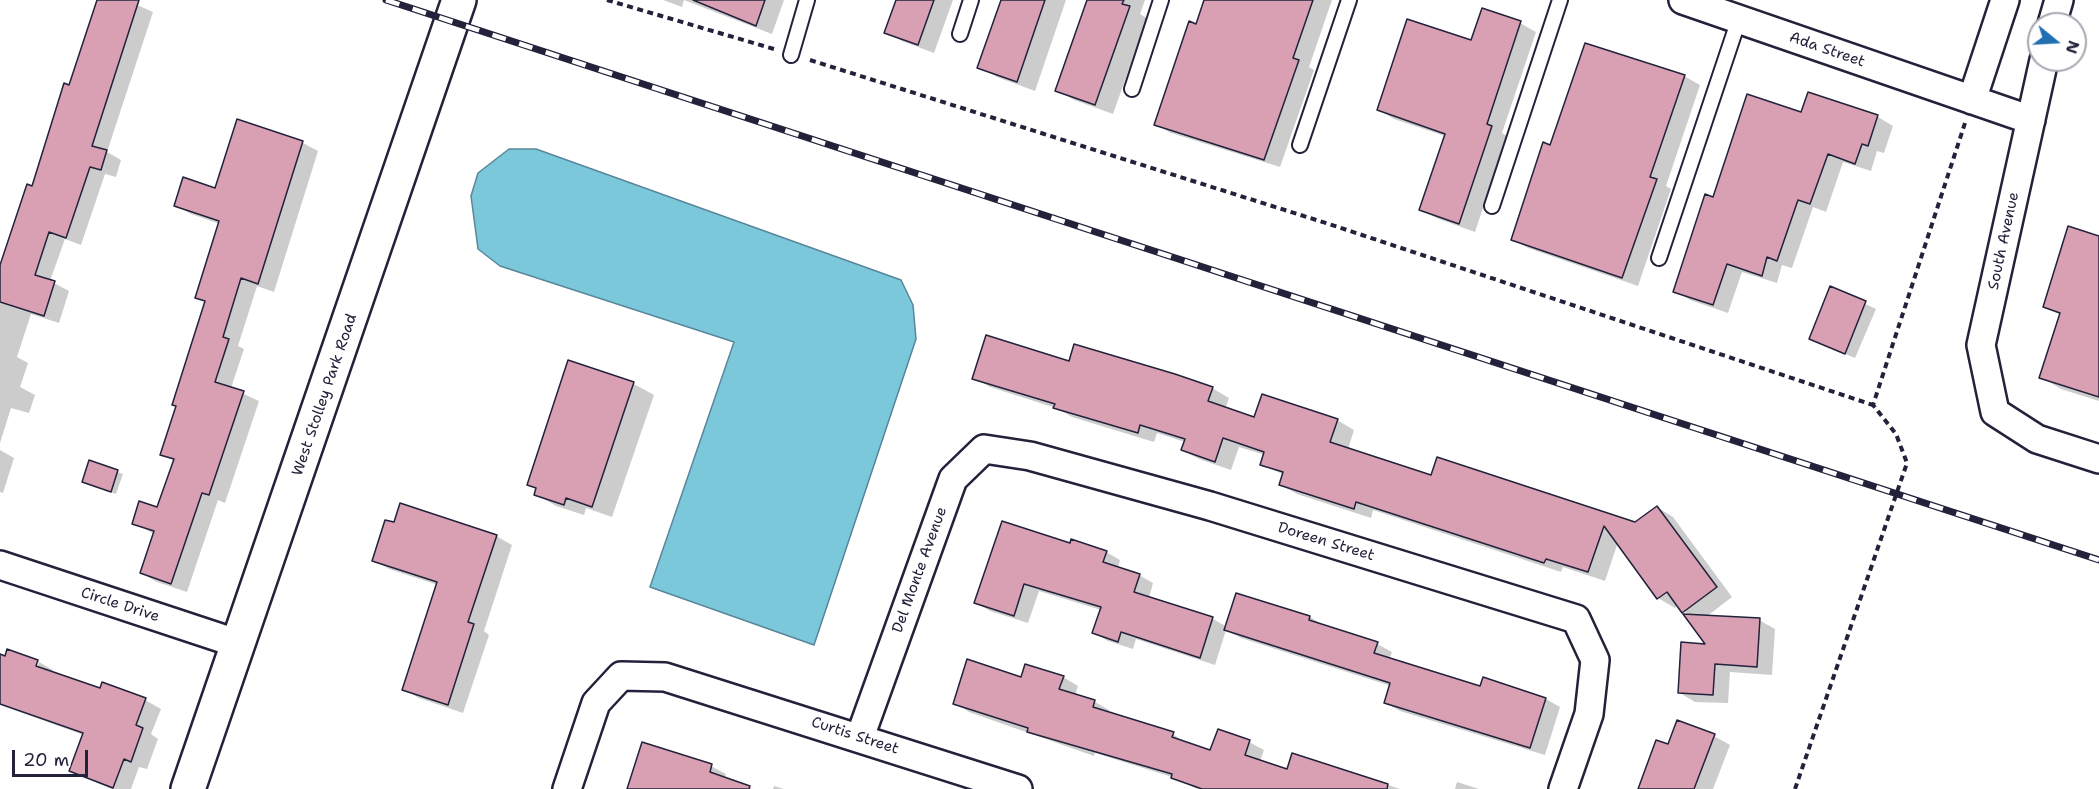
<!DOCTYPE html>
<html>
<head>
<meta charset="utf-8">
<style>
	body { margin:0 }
	#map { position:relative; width:2099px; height:789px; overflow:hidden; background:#fff; font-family:"Shantell Sans",sans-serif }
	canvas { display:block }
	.north { position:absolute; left:2027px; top:12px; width:60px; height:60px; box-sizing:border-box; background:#fff; border:2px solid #a7a7b1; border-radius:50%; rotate:108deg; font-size:16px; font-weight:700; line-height:24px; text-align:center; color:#22223b }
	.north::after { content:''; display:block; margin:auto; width:21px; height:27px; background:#1f6fb2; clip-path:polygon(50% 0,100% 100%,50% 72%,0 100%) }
	.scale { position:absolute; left:12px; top:750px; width:76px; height:27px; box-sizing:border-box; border:3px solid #22223b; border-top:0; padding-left:8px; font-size:18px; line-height:21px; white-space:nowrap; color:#22223b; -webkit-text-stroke:4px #fff; paint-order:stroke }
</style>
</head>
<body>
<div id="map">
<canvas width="2099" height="789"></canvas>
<div class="north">N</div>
<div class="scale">20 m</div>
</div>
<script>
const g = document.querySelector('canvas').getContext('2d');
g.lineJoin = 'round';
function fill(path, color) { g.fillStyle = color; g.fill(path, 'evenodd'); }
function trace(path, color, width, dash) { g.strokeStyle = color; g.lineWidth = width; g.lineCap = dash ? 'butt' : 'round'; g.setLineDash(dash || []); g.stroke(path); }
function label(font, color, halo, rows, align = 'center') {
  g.font = font + ' "Shantell Sans",sans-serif'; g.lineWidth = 6; g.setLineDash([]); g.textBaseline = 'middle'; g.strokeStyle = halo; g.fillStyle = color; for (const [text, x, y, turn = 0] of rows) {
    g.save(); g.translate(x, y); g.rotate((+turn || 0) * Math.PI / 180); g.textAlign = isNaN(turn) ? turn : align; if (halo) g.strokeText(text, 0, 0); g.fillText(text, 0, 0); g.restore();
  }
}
const water = new Path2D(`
	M509 149H536L901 280 913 305 916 339 814 645 650 587 734 342 500 266 478 249 471 196 478 173Z`);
fill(water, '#7cc8db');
trace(water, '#58869b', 1.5);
fill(new Path2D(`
	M98 0H126L153 12 107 152 121 160 116 177 105 174 81 245 65 239 50 281 69 291 59 323 31 314 17 357 28 363 20 387 35 395 29 413 11 408 0 443V270L70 87Z
	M663 0H784L772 34 684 0 682 7Z
	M897 0H953L934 53 902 41 886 32Z
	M1002 0H1066L1035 91 997 77 979 67Z
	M1088 0H1145L1140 14 1147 18 1113 114 1074 100 1057 90Z
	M1206 0H1332L1309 67 1314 70 1280 167 1171 133 1156 124Z
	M1483 10 1520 23 1536 32 1502 133 1507 136 1475 232 1436 218 1421 209 1445 136 1394 119 1379 110 1472 42Z
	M1684 76 1700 85 1666 186 1671 189 1638 286 1528 248 1512 239 1551 147Z
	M1809 94 1878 117 1893 126 1884 153 1877 151 1871 171 1843 162 1826 212 1813 207 1792 268 1782 265 1777 283 1742 272 1728 313 1690 300 1675 291 1714 199 1802 114Z
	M238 121 303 143 318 151 274 292 257 286 238 346 244 349 231 388 259 401 225 503 218 500 187 592 157 582 141 573 154 534 134 523 158 509 174 461 162 454 206 302 197 297 220 224 191 214 175 205 215 190Z
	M2099 237V401L2061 389 2041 377 2060 315 2045 306Z
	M1831 288 1876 309 1855 358 1810 339Z
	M569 362 634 384 654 395 612 517 586 508 584 515 556 506 536 494Z
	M1070 362 1212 388 1229 398 1225 409 1255 419 1337 420 1354 430 1348 449 1432 477 1635 523 1657 507 1673 517 1732 597 1706 617 1759 620 1775 629 1772 675 1730 672 1728 703 1695 702 1680 693 1708 645 1690 616 1678 605 1675 608 1658 598 1618 542 1605 581 1563 567 1561 572 1373 510 1371 518 1297 494 1281 485 1284 475 1262 464 1265 455 1239 447 1231 470 1199 459 1182 450 1185 442 1157 433 1154 442 1072 417 1056 408 990 387 974 378Z
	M0 450 14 458 3 493 0 492Z
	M90 462 123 474 116 494 83 482Z
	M496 536 512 545 484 631 489 635 463 713 419 698 403 689 438 585 389 569 373 560Z
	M1071 545 1106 552 1120 560 1118 568 1139 575 1153 583 1149 598 1213 619 1227 627 1237 595 1310 617 1326 627 1377 644 1392 652 1389 660 1481 688 1484 679 1546 699 1560 707 1545 755 1400 711 1386 703 1391 686 1241 638 1226 630 1215 665 1136 639 1133 649 1108 641 1094 633 1101 610 1039 591 1028 623 990 611 976 603Z
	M8 651 39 662H36L35 674 39 662 53 670 52 673 101 690 103 684 145 700 161 709 151 734 158 739 147 769 139 767 131 789H111L71 771 84 735 0 705V656L6 658Z
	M1063 677 1078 686 1075 696 1095 702 1109 710 1108 713 1173 734 1187 744 1211 752 1249 742 1264 750 1260 761 1288 771 1293 754 1400 789H1197L1172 777 1095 753 1094 756 969 712 955 703 1022 678Z
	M1714 736 1730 745 1713 789H1640L1669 746Z
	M711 766 726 774 724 779 753 789H628Z
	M1457 782 1479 789H1455Z
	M774 786 784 789H773Z`), '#0003');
const building = new Path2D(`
	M97 0H139L92 146 107 150 101 170 90 167 66 238 49 232 35 275 55 281 44 316 0 302V265L27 184 32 186 64 83 69 85Z
	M693 0H765L756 26Z
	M896 0H934L918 45 884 33Z
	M1001 0H1045L1017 82 977 68Z
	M1087 0H1124L1122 4 1130 6 1095 105 1055 91Z
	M1204 0H1313L1293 58 1299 60 1264 160 1154 125 1189 21 1196 24Z
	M1482 8 1521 21 1487 124 1492 126 1459 224 1419 210 1445 134 1377 110 1407 19 1471 40Z
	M1585 43 1685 75 1650 177 1657 179 1622 278 1511 240 1543 142 1550 145Z
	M1808 92 1878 115 1868 146 1862 144 1855 164 1828 154 1810 204 1798 200 1777 261 1767 257 1762 276 1727 264 1713 305 1673 292 1705 194 1713 197 1747 94 1801 112Z
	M237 119 303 141 258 284 241 278 223 337 229 339 215 382 244 391 209 495 202 493 171 584 140 573 154 531 132 524 139 501 157 507 174 459 160 455 176 406 172 405 205 301 195 298 219 221 174 206 183 177 215 188Z
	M2068 226 2099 236V397L2039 378 2060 313 2043 307Z
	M1830 286 1866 301 1845 354 1809 339Z
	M986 335 1069 361 1074 344 1175 374 1213 387 1208 401 1254 417 1262 394 1338 419 1330 442 1431 475 1437 457 1635 522 1657 506 1717 587 1682 613 1667 592 1657 599 1604 526 1588 572 1546 559 1544 563 1356 502 1354 509 1279 485 1283 472 1260 465 1264 452 1223 438 1215 462 1181 450 1185 439 1140 425 1138 433 1053 408 1055 404 972 379Z
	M568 360 634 382 592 507 566 498 564 505 534 495 536 488 527 485Z
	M89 460 118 470 111 492 82 482Z
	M400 503 497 535 468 622 474 624 448 705 402 690 437 582 372 561 385 520 394 522Z
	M1002 521 1070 543 1071 539 1107 551 1103 562 1140 574 1134 592 1213 617 1200 658 1121 632 1118 642 1092 633 1101 607 1024 584 1014 616 974 603Z
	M1236 593 1310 616 1309 620 1378 642 1374 653 1480 686 1483 677 1546 698 1530 748 1384 703 1390 683 1224 630Z
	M1683 614 1760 618 1757 667 1715 664 1713 695 1678 693 1681 642 1705 644Z
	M7 649 38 660 36 666 100 688 102 682 146 698 136 725 143 728 131 762 124 759 113 788 69 771 83 733 0 704V654L5 656Z
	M967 659 1021 677 1025 664 1064 676 1059 689 1095 700 1093 707 1174 732 1172 737 1210 750 1218 729 1250 740 1245 755 1287 769 1292 753 1388 784 1387 789H1202L1171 778 1172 774 1027 732 1028 728 953 704Z
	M1677 720 1715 734 1694 789H1638L1656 740 1668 744Z
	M642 742 712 764 710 772 750 786 749 789H627Z`);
fill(building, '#d8a0b2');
trace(building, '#22223b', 1.5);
const lane = new Path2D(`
	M960 34 971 0
	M791 55 807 0
	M1132 89 1161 0
	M1300 145 1349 0
	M1492 206 1560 0
	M1659 258 1739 19`);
const street = new Path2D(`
	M1683 0 2031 120
	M2052 24 2059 0
	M2044 60 1981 345 1995 412 2037 439 2099 459
	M1972 100 2005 0
	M0 565 239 644
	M860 737 953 479 984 449 1030 456 1210 506 1576 619 1595 660 1589 714 1563 789
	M567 789 596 703 621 676 665 677 1018 789`);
const secondary = new Path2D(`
	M188 789 459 0`);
trace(lane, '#22223b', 18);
trace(street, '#22223b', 32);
trace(secondary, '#22223b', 38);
trace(new Path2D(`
	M607 0 774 49
	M810 60 1329 224 1873 405
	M1795 789 1907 463 1896 434 1873 405 1965 123`), '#22223b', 4, [6, 4.5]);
trace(lane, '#fff', 14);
trace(street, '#fff', 27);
trace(secondary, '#fff', 33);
const rail = new Path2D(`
	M386 0 2099 560`);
trace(rail, '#22223b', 7);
trace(rail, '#fff', 4.5, [14]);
label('15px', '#22223b', '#fff', [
	["Ada Street",1827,50,19],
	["South Avenue",2004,241,-78],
	["West Stolley Park Road",325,395,-71],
	["Doreen Street",1326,542,17],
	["Del Monte Avenue",920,570,-70],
	["Circle Drive",120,605,18],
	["Curtis Street",855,736,18]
]);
</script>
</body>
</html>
